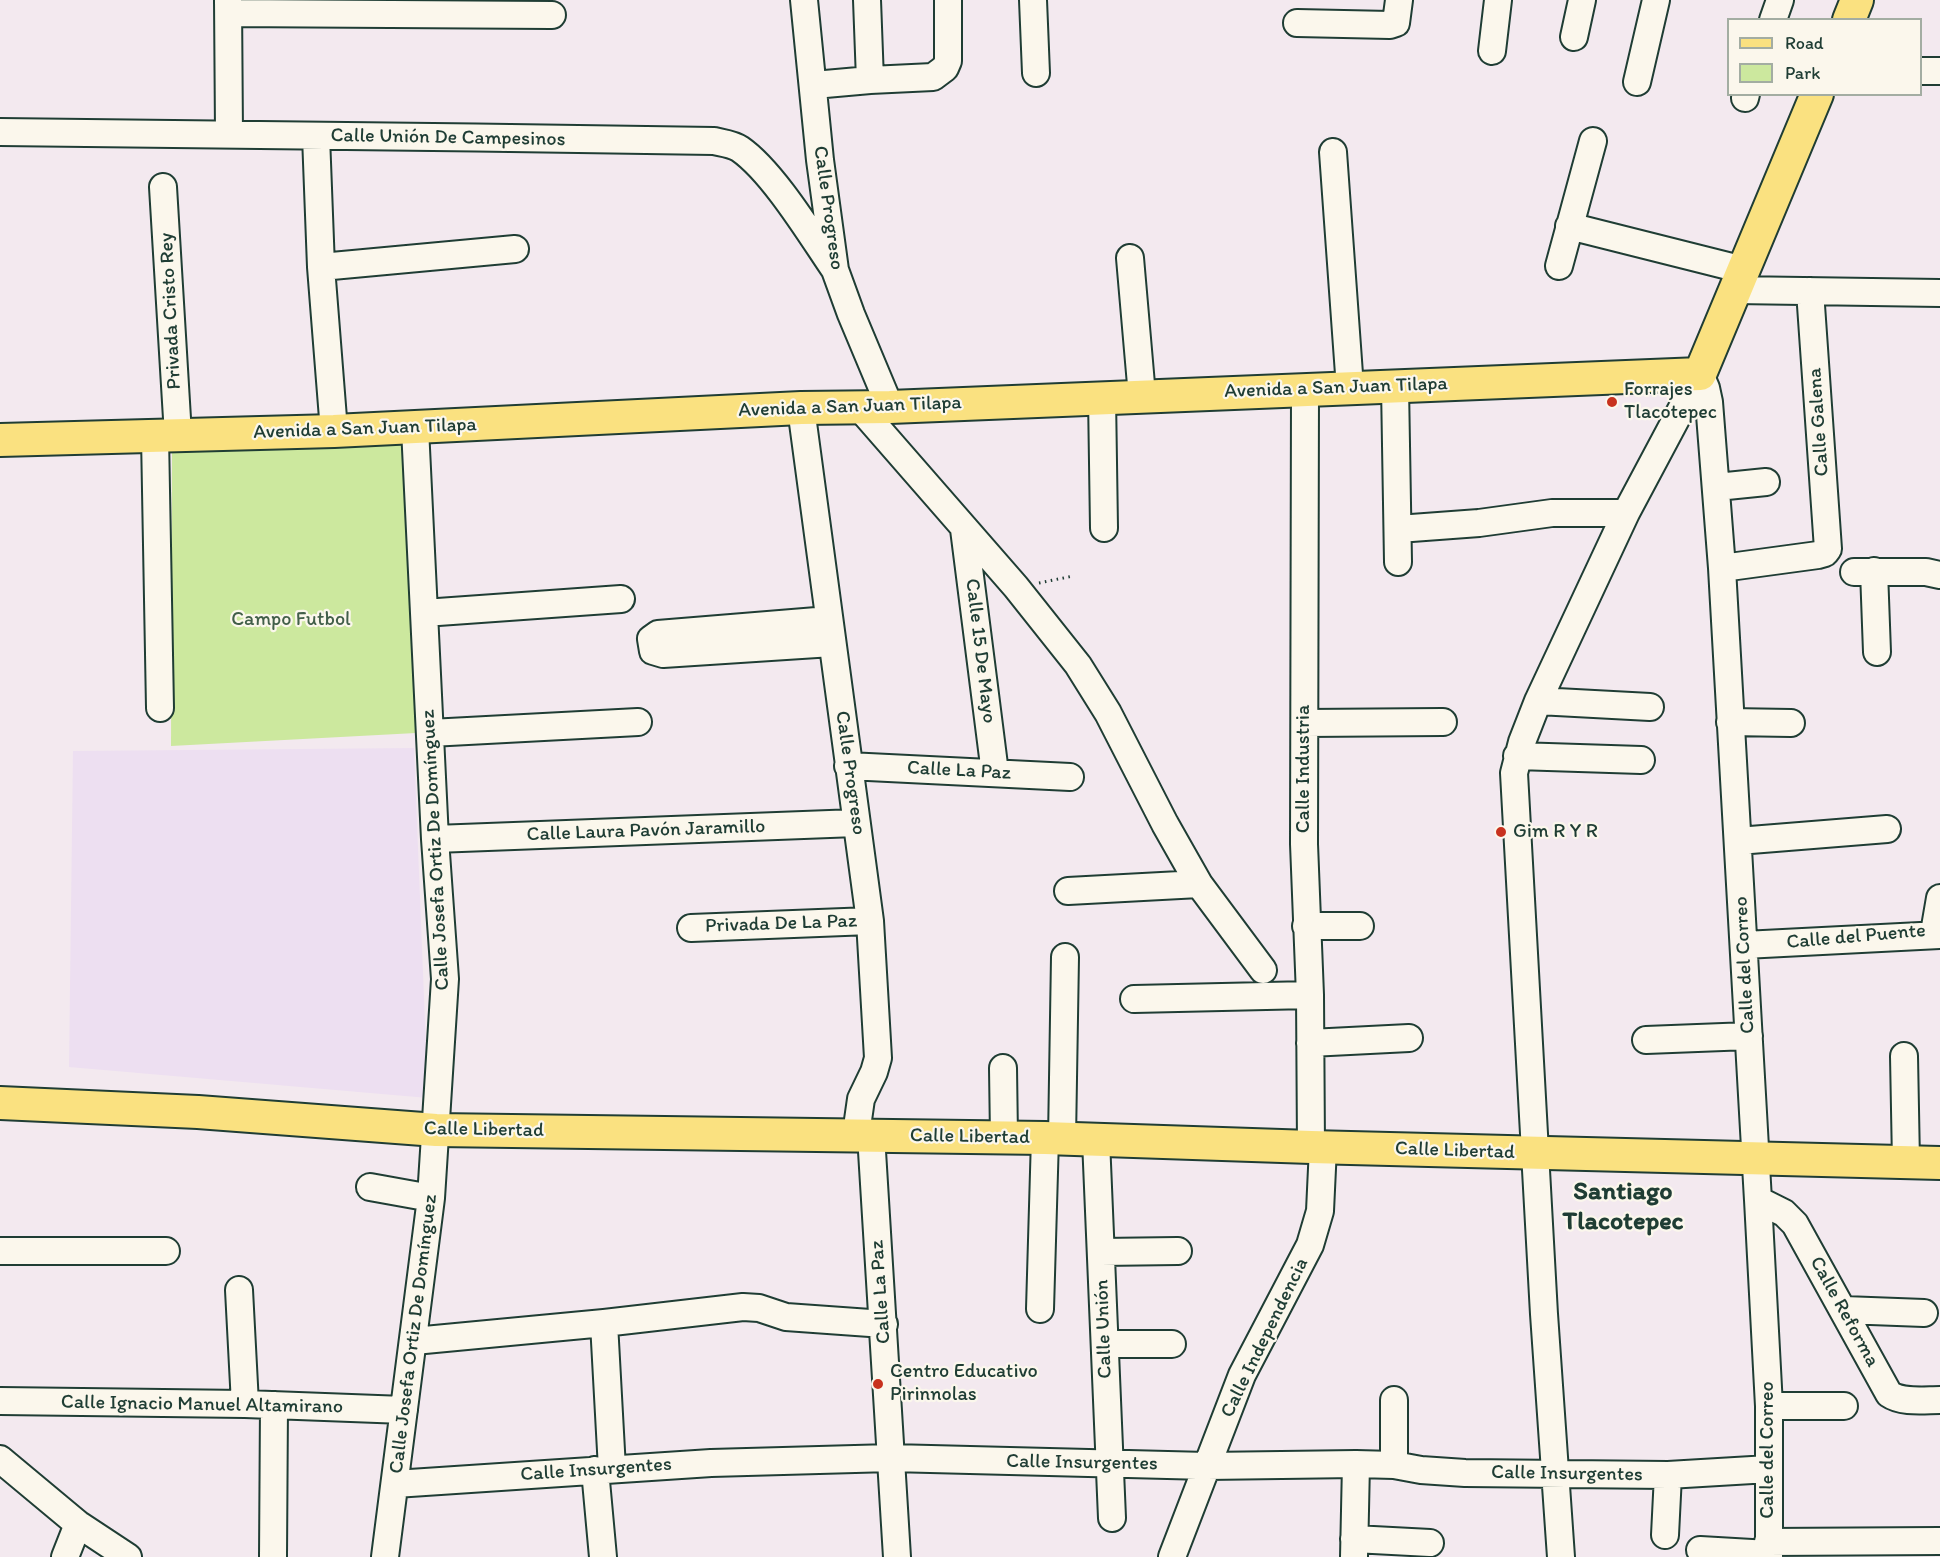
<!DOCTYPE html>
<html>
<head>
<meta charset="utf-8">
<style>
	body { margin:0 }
	#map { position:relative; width:1940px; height:1557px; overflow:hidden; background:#f3e9ef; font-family:Itim,sans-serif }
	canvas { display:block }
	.legend { position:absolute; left:1727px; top:18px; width:195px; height:78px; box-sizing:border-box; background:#fbf7ec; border:2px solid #a3ada2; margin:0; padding:8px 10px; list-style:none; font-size:18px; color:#1f3d34 }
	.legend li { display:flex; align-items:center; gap:12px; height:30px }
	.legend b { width:30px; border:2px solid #a3ada2 }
</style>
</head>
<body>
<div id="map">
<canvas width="1940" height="1557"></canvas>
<ul class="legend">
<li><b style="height:8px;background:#fae180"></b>Road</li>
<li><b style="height:16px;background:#cce89e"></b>Park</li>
</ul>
</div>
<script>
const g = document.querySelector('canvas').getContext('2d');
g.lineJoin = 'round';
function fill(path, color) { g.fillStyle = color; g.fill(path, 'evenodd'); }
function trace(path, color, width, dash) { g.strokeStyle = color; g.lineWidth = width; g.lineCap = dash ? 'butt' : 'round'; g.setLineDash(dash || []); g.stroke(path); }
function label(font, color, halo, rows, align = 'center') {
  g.font = font + ' Itim,sans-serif'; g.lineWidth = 4.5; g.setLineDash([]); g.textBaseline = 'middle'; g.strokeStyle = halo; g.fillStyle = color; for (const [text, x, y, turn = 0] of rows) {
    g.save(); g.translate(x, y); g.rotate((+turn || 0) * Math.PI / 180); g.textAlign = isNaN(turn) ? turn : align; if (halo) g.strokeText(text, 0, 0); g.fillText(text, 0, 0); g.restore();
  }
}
fill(new Path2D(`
	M414 748 428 1098 69 1067 73 751Z`), '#eddff1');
fill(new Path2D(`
	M402 441 416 733 171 746 172 444Z`), '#cce89e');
const minor = new Path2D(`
	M228 0 229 133
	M804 0 820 160 835 270 851 314 890 407
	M867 0 870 80
	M1033 0 1036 73
	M229 13 552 15
	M1773 20 1780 0
	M1297 23 1390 25 1396 23 1399 0
	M1574 37 1582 0
	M1492 51 1498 0
	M1920 71H1940
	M1637 82 1656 0
	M814 85 870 80 933 77 945 68 948 61V0
	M1745 98 1746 94
	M0 132C238 133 476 138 714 141 723 143 733 144 740 149 773 172 811 235 835 270
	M316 136 321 267 334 431
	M1333 152 1350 388
	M163 187 178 435
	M1569 226 1744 270
	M1130 258 1142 396
	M1559 266 1593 141
	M321 267 515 249
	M1735 290 1940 293
	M1700 374 1706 388 1709 402 1722 568 1758 1200 1769 1406V1557
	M1395 386 1398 562
	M1305 390 1304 844 1310 995 1311 1147
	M1102 397 1104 528
	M859 407 1016 587 1078 665 1108 713 1165 824 1199 884 1263 970
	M801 408 870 921 878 1058 874 1072 861 1099 856 1134
	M155 436 160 708
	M1717 487 1766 482
	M964 529 995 773
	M1398 529 1479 523 1552 513H1626
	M1722 568 1818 555 1825 553 1828 549 1810 291
	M1874 571 1877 652
	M1854 572H1926L1940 575
	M424 613 621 599
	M829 620 658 634 651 639 653 651 663 654 832 643
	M1538 701 1650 707
	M1730 722 1791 723
	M1305 723 1443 722
	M430 733 638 722
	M1517 756 1641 760
	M848 766 1070 777
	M435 839 856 823
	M1738 841 1887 829
	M1068 891 1199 884
	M1306 926H1360
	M691 928 870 921
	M1934 933 1940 898
	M1744 945 1940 935
	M1134 999 1310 995
	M1646 1040 1749 1036
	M1310 1043 1409 1038
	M1904 1056 1906 1162
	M1003 1068 1004 1137
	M871 1135 897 1557
	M1062 1139 1065 957
	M1096 1140 1112 1518
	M370 1187 431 1198
	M1758 1200 1784 1213 1795 1224 1889 1394C1902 1403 1924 1400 1940 1400
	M0 1251H166
	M1101 1252 1178 1251
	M239 1290 245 1404
	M1040 1309 1045 1138
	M1844 1310 1924 1313
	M604 1323 612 1469
	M414 1341 604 1323 743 1307 759 1308 786 1317 884 1324
	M1105 1344H1172
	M1394 1400V1465
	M0 1401 245 1404 404 1410
	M1769 1406H1844
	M0 1459 78 1524 128 1557
	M595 1470 603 1557
	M395 1484 711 1463 891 1458 1207 1466 1356 1464 1394 1465 1421 1470 1465 1473 1668 1475 1769 1469
	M1665 1535 1668 1475
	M1354 1539 1430 1543
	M1768 1542 1940 1541
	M1700 1550 1769 1554
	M65 1557 78 1524
	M273 1557 274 1405
	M385 1557 431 1198 445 979 435 839 415 428
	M1172 1557 1242 1375 1310 1245 1320 1211 1323 1147
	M1354 1557 1356 1464
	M1561 1557 1544 1314 1514 773 1522 742 1538 701 1626 513 1700 374`);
const major = new Path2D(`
	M1849 20 1857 0
	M0 440 334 431 801 408 890 407 1700 374 1817 94
	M0 1103 198 1112 436 1130 1045 1138 1311 1147 1940 1163`);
trace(minor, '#1f3d34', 30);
trace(major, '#1f3d34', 36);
trace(new Path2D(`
	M1039 583 1073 576`), '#1f3d34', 3, [1.5, 4.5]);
trace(minor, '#fbf7ec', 26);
trace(major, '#fae180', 32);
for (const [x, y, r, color] of [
	[1612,402,6,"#c8321e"],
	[1501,832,6,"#c8321e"],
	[878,1384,6,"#c8321e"]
]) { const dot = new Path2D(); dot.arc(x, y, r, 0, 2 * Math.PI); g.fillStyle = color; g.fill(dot); trace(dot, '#fbf7ec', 2); }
label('20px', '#1f3d34', '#fbf7ec', [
	["Calle Unión De Campesinos",448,138,1],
	["Calle Progreso",828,208,82],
	["Privada Cristo Rey",171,311,-93],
	["Avenida a San Juan Tilapa",1336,388,-2],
	["Avenida a San Juan Tilapa",850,407,-2],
	["Calle Galena",1819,422,-94],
	["Avenida a San Juan Tilapa",365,429,-2],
	["Calle 15 De Mayo",980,651,83],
	["Calle Industria",1304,769,-90],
	["Calle La Paz",959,771,3],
	["Calle Progreso",850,773,82],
	["Calle Laura Pavón Jaramillo",646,831,-2],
	["Calle Josefa Ortiz De Domínguez",436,850,-93],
	["Privada De La Paz",781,924,-2],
	["Calle del Puente",1856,937,-5],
	["Calle del Correo",1745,965,-93],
	["Calle Libertad",484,1130,1],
	["Calle Libertad",970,1137,1],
	["Calle Libertad",1455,1151,2],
	["Calle La Paz",881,1292,-94],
	["Calle Reforma",1844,1312,61],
	["Calle Unión",1104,1329,-92],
	["Calle Josefa Ortiz De Domínguez",414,1334,-83],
	["Calle Independencia",1265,1338,-64],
	["Calle Ignacio Manuel Altamirano",202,1405,1],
	["Calle del Correo",1768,1450,-90],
	["Calle Insurgentes",1082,1463,1],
	["Calle Insurgentes",596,1470,-4],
	["Calle Insurgentes",1567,1474,1]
]);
label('20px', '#1f3d34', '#fbf7ec', [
	["Forrajes",1624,390],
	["Tlacotepec",1624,413],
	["Gim R Y R",1513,832],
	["Centro Educativo",890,1372],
	["Pirinnolas",890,1395]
], 'left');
label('20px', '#425f49', '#fbf7ec', [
	["Campo Futbol",291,620]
]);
label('bold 26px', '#1f3d34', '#fbf7ec', [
	["Santiago",1623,1192],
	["Tlacotepec",1623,1222]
]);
</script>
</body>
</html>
